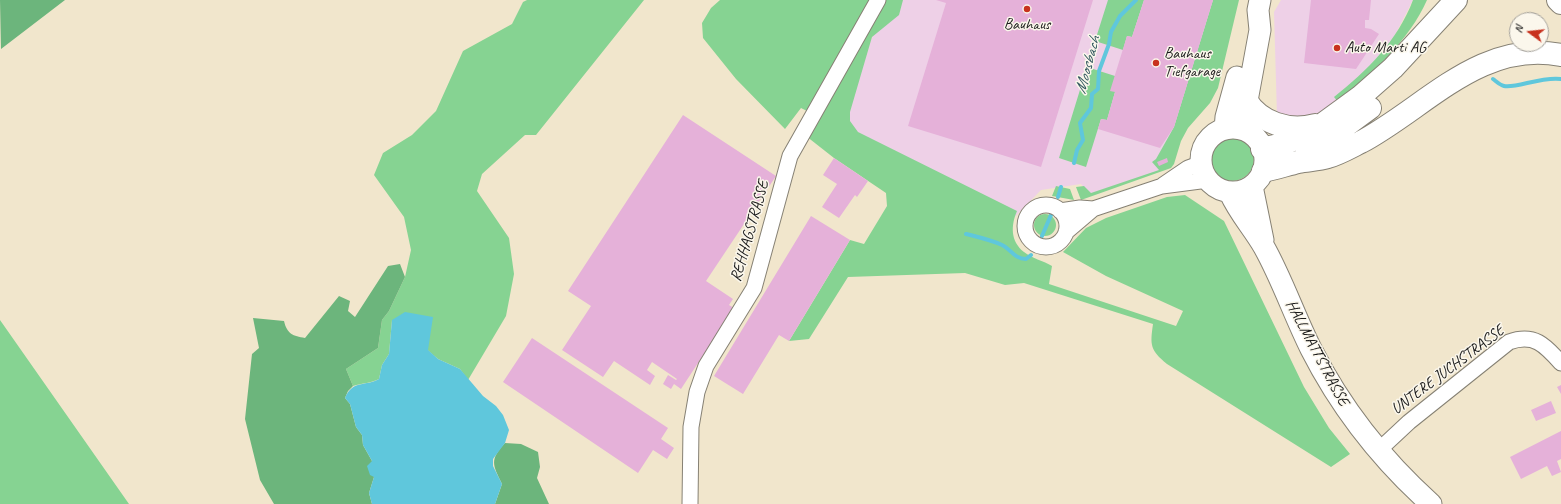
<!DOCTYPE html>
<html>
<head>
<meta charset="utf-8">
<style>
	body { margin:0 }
	#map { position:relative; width:1561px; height:504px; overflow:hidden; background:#f1e6cc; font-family:Caveat,sans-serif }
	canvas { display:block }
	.north { position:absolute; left:1509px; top:12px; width:40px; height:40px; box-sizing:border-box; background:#fbf7ec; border:1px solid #a29f99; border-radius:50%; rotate:285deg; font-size:11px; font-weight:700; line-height:16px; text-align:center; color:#1c1c1c }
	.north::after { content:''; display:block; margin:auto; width:14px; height:18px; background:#c8321e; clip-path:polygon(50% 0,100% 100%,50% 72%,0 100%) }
</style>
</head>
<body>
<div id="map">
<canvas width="1561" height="504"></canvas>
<div class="north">N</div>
</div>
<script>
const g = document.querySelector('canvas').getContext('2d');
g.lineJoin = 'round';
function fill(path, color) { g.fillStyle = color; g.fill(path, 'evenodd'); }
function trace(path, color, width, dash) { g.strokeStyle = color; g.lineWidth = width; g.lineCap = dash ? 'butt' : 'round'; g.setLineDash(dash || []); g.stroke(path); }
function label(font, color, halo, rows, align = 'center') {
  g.font = font + ' Caveat,sans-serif'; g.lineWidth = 3; g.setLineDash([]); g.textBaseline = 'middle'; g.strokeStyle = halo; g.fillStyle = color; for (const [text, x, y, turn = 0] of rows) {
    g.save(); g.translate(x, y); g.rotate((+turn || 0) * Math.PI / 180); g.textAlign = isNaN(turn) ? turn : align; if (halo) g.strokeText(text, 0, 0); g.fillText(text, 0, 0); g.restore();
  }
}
fill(new Path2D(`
	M889 0H1231L1181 129 1170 166 1091 196 1081 184 1041 190 1006 226 830 131Z
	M1281 0H1413L1395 35 1385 49 1358 79 1335 97 1338 102 1311 118 1277 116 1274 12Z`), '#eed0e7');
fill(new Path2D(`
	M527 0H644L536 135H525L482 174 477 191 509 238 514 274 506 316 468 380 460 369 438 359 392 320 389 354 382 365 379 379C372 383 362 383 353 386L346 369 378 348 382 320 389 311 405 277 411 250 404 217 374 175 383 153 412 135 436 111 463 51 512 24 523 2Z
	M720 0H871L807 111 801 108 785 129 736 79 703 38 702 23 711 8Z
	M882 0H903L899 15 872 37 850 112V121L858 132 1017 211C1011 225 1010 241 1024 252 1031 258 1044 261 1052 266L1049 284 1176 326 1183 311 1106 276 1063 252 1086 228 1106 218 1167 197 1185 195 1224 221 1304 387 1329 428 1350 454 1331 467 1167 364C1150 350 1150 345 1153 324L1024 283 1005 285 965 273 848 277 809 339 789 341 850 240 864 244 887 206 886 193 834 158 806 136Z
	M1108 0H1144L1132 37 1127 36 1123 50 1095 41Z
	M1213 0H1239L1218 88 1210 103 1188 128 1181 141 1174 164 1171 168 1081 200 1076 187 1084 186 1091 193 1159 170 1152 162 1156 159 1174 127Z
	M1413 0H1427C1410 39 1371 76 1338 102L1334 97C1367 71 1398 40 1413 0Z
	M1087 67 1115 76V92L1107 120 1101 119 1086 167 1059 158Z
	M1210 159a22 22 0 1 1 44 0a22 22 0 1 1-44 0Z
	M1056 186 1070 189 1074 200 1052 196Z
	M1034 225a11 11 0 1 1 22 0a11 11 0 1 1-22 0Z
	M0 320 129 504H0Z`), '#86d392');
fill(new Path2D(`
	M0 0H65L1 49Z
	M400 264 405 277 389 311 382 320 378 348 346 369 353 386 348 391 345 398 350 404 356 427 362 435 363 445 372 461 374 477 369 493 372 504H274L260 480 245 419 252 354 259 348 253 318 284 321C287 334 293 336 305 338L339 296 350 301 348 311 355 317 388 266Z
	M505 443 521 444 538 452 540 467 537 478 549 504H495L502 484C493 465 489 460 505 443Z`), '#6cb57c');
fill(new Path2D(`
	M405 312 433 317 428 350 438 359 460 369 483 396 496 406 503 415 509 430 505 443 493 459V466L502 484 495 504H372L369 493 374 477 370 475 367 466 372 461 363 445 362 435 356 427 350 404 345 398C353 379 366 387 379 379L382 365 389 354 392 320Z`), '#5fc7dc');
trace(new Path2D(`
	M1493 79C1497 82 1500 85 1504 86 1515 89 1542 76 1561 79
	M1074 163 1077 150 1083 140 1080 123 1091 108 1092 94 1098 89 1099 71 1109 44 1111 32 1120 16 1136 0
	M1058 197 1061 187
	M966 234C978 237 991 240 1002 245 1011 249 1014 259 1026 259L1031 255
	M1042 236 1051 215`), '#5fc7dc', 4);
fill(new Path2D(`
	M936 0H1093L1041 167 908 126 946 3Z
	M1144 0H1213L1174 127 1160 148 1098 129 1101 119 1107 120 1115 92 1110 91 1127 36 1132 37Z
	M1311 0H1371L1369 20H1365V28L1371 29 1379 34 1356 69 1304 63Z
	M683 115 776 176 706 281 733 299 729 305 734 308 681 389 674 384 671 389 663 384 668 375 676 380 677 379 652 362 647 370 655 376 650 385 614 361 603 377 562 350 591 306 568 291Z
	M834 158 868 181 857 197 855 195 839 218 822 207 837 184 823 175Z
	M1167 158 1168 162 1159 166 1157 162Z
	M811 216 850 240 789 341 779 335 743 394 714 376Z
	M532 338 668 428 661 439 674 448 667 459 653 450 638 473 503 382Z
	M1561 385V394L1557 387Z
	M1551 401 1556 413 1536 421 1531 410Z
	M1561 431V459L1557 461 1561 472 1552 476 1547 466 1521 479 1510 457Z`), '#e5b1d9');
const street = new Path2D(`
	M1163 185 1188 168 1202 163
	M1025 226a21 21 0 1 1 42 0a21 21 0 1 1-42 0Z
	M1060 211 1080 208 1093 209 1162 186 1208 180
	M1066 232 1093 209
	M1379 450 1409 422 1509 342C1534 333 1545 345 1561 363
	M690 504 691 427 697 392 706 366 754 288 790 156 878 0`);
const secondary = new Path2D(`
	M1244 117 1260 30 1258 10 1260 0
	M1201 160a32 32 0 1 1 64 0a32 32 0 1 1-64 0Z
	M1225 129 1226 117 1237 77
	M1252 186 1263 240
	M1230 193C1239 213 1253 228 1264 247 1282 279 1294 315 1311 349 1341 408 1382 460 1431 504`);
const highway = new Path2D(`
	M1558 0 1561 3
	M1246 100C1260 123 1289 132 1315 125
	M1262 149 1283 144 1312 132 1360 97 1393 68 1456 0
	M1306 155 1370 108
	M1263 171C1274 169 1286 165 1298 162 1308 160 1318 160 1328 157 1339 154 1351 147 1361 142 1425 108 1481 39 1561 55`);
trace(street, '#868174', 17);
trace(secondary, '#868174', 23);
trace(highway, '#868174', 24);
trace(street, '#fff', 15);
trace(secondary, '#fff', 21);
trace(highway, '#fff', 22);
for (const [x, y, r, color] of [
	[1027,9,4,"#c8321e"],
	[1337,48,4,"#c8321e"],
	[1156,63,4,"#c8321e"]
]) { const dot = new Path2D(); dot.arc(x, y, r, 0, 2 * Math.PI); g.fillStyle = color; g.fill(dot); trace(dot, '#fbf7ec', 1.5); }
label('16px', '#1c1c1c', '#fbf7ec', [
	["Bauhaus",1027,25,"center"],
	["Auto Marti AG",1345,48],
	["Bauhaus",1164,54],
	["Tiefgarage",1164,72]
], 'left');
label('16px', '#1c1c1c', '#fbf7ec', [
	["REHHAGSTRASSE",750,231,-74],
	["HALLMATTSTRASSE",1317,353,62],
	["UNTERE JUCHSTRASSE",1448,370,-37]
]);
label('italic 17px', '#33585f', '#fbf7ec', [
	["Moosbach",1088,65,-75]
]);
</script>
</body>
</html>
